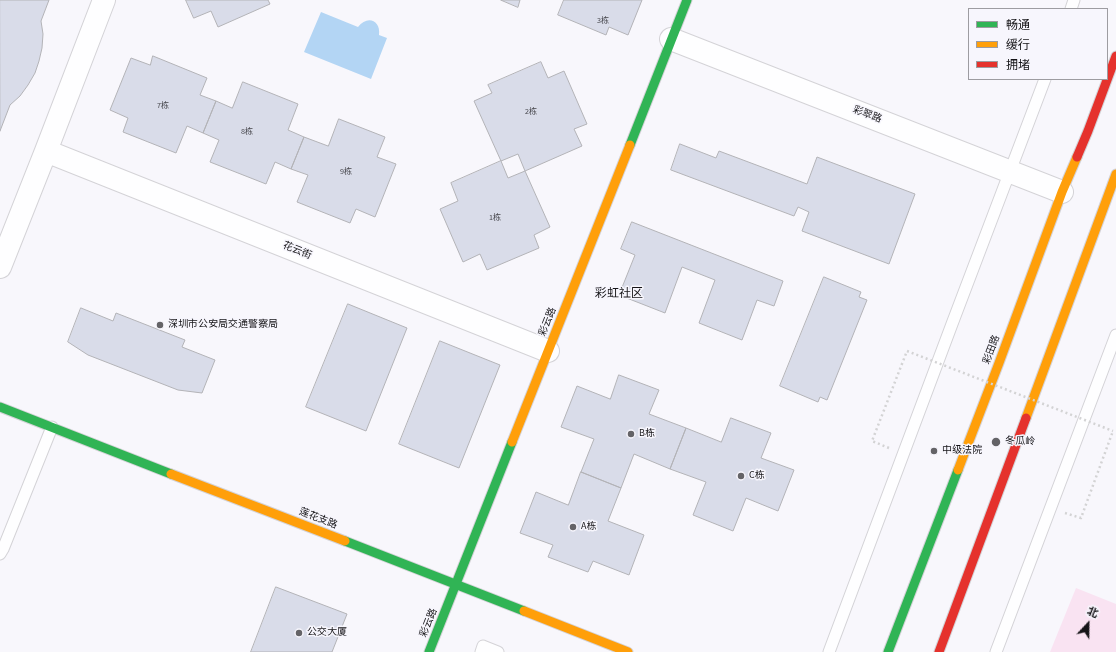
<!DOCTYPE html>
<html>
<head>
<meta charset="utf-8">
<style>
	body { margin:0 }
	#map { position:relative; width:1116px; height:652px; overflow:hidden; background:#f8f7fc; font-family:"Source Sans 3","Noto Sans SC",sans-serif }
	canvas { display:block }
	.legend { position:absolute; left:968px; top:8px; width:140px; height:72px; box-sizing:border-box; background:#f7f6fd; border:1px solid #9d9ca1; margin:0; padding:5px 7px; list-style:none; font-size:12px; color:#151417 }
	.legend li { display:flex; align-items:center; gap:8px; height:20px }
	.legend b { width:20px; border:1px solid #9d9ca1 }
	.north { position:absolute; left:1068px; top:604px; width:40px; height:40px; -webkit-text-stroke:3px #f7f6fd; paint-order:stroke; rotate:22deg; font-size:11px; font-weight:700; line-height:16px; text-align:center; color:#151417 }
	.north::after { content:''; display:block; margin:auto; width:14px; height:18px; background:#151417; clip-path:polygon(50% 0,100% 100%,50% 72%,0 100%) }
</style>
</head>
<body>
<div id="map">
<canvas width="1116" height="652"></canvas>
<ul class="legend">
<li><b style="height:5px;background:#30b455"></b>畅通</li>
<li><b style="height:5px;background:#ff9f0a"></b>缓行</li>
<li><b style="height:5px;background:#e5322d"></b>拥堵</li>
</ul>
<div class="north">北</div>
</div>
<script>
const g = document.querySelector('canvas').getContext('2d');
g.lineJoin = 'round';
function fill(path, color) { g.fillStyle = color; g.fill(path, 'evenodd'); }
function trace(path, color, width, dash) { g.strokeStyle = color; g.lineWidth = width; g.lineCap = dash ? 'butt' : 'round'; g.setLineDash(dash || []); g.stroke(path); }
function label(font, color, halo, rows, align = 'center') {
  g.font = font + ' "Source Sans 3","Noto Sans SC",sans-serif'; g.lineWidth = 3; g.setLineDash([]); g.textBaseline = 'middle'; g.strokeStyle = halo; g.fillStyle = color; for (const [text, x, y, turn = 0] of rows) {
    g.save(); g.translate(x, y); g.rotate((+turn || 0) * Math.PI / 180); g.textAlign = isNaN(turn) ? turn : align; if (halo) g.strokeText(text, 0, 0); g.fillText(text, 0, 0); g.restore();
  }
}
fill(new Path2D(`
	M1076 588 1116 604V652H1050Z`), '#f9e3f2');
fill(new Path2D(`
	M321 12 358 27C367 15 381 20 379 35L387 38 371 79 304 52Z`), '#b3d5f4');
const building = new Path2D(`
	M0 0H49L41 21 43 34 42 48 39 61 35 73 28 85 20 96 10 105 0 131Z
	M186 0H268L270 4 218 27 211 11 194 18Z
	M501 0H520L518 7Z
	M564 0H642L628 35 609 27 606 35 558 15Z
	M153 56 207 78 200 95 216 101 203 133 187 126 176 153 123 132 128 118 110 110 131 58 150 65Z
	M541 62 548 78 564 71 587 124 574 129 582 146 525 171 518 154 501 161 474 101 492 93 488 85Z
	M243 82 298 104 288 130 304 137 291 169 275 162 266 184 210 162 219 140 203 133 216 101 232 108Z
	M339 119 385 137 377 157 396 164 375 217 356 209 350 223 297 202 308 175 291 169 304 137 328 146Z
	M680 144 716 158 719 151 807 184 817 157 915 194 889 264 802 231 809 212 798 207 794 216 671 170Z
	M501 161 508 178 525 171 550 227 534 235 539 248 487 270 480 254 463 262 440 209 458 201 451 183Z
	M632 222 783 281 774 306 757 300 742 340 699 323 715 280 682 267 665 313 619 295 635 255 621 249Z
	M824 277 861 292 859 297 867 300 827 400 820 397 818 402 780 386Z
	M348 304 407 328 366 431 306 407Z
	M81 308 113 321 116 313 185 340 182 347 215 360 202 393 178 390 88 355 68 342Z
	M440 341 500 365 459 468 399 444Z
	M619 375 659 390 649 414 686 428 670 469 634 454 621 488 581 472 594 439 561 427 577 386 610 399Z
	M731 418 771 433 761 458 794 470 778 511 746 498 733 531 693 515 706 482 670 469 686 428 721 442Z
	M581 472 621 488 608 521 644 535 629 575 593 561 588 572 548 557 553 545 520 533 536 492 568 505Z
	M276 587 347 614 332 652H251Z`);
fill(building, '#d9dce9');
trace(building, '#b3b3b7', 1);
const lane = new Path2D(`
	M1071 9 1074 0
	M0 554 3 549 52 427
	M481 652 483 646 498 652
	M829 652 952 324 1045 79
	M996 652 1116 335`);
const street = new Path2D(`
	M671 39 1062 192
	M46 151 548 351
	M0 267 46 151 104 0`);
const fast = new Path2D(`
	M630 145 687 0
	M0 407 171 474
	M345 541 524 611
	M429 652 512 442
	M888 652 958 470`);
const slow = new Path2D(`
	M1026 418 1116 174
	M512 442 630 145
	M958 470 999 363 1062 192 1077 157
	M171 474 345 541
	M524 611 628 652`);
const jam = new Path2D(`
	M1077 157 1088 131 1116 56
	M939 652 1026 418`);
trace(lane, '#d4d3d7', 13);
trace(street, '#d4d3d7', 24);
trace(fast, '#d4d3d7', 11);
trace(slow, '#d4d3d7', 11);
trace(jam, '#d4d3d7', 11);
trace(new Path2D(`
	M889 448 872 441 907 351
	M1065 513 1081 518 1113 431`), '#d3d3d4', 2.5, [2, 3]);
trace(lane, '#fefeff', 11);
trace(street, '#fefeff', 22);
trace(fast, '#30b455', 9);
trace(slow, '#ff9f0a', 9);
trace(jam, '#e5322d', 9);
trace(new Path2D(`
	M907 351 1113 431`), '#d3d3d4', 2.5, [2, 3]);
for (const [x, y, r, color] of [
	[160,325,4,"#646367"],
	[631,434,4,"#646367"],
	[996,442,5,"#646367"],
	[934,451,4,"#646367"],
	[741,476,4,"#646367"],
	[573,527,4,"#646367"],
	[299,633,4,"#646367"]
]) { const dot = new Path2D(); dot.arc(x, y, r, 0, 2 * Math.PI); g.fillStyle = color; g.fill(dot); trace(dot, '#f7f6fd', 1.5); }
label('8px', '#46464c', null, [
	["3栋",603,21],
	["7栋",163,106],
	["2栋",531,112],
	["8栋",247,132],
	["9栋",346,172],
	["1栋",495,218]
]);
label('10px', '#151417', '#f7f6fd', [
	["彩翠路",867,115,21],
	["花云街",297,251,22],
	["彩云路",548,322,-68],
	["彩田路",992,350,-69],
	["莲花支路",318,519,21],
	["彩云路",429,623,-68]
]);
label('10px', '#151417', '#f7f6fd', [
	["深圳市公安局交通警察局",168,325],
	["B栋",639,434],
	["冬瓜岭",1005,442],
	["中级法院",942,451],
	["C栋",749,476],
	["A栋",581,527],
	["公交大厦",307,633]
], 'left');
label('12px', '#151417', '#f7f6fd', [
	["彩虹社区",619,294]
]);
</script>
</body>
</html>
